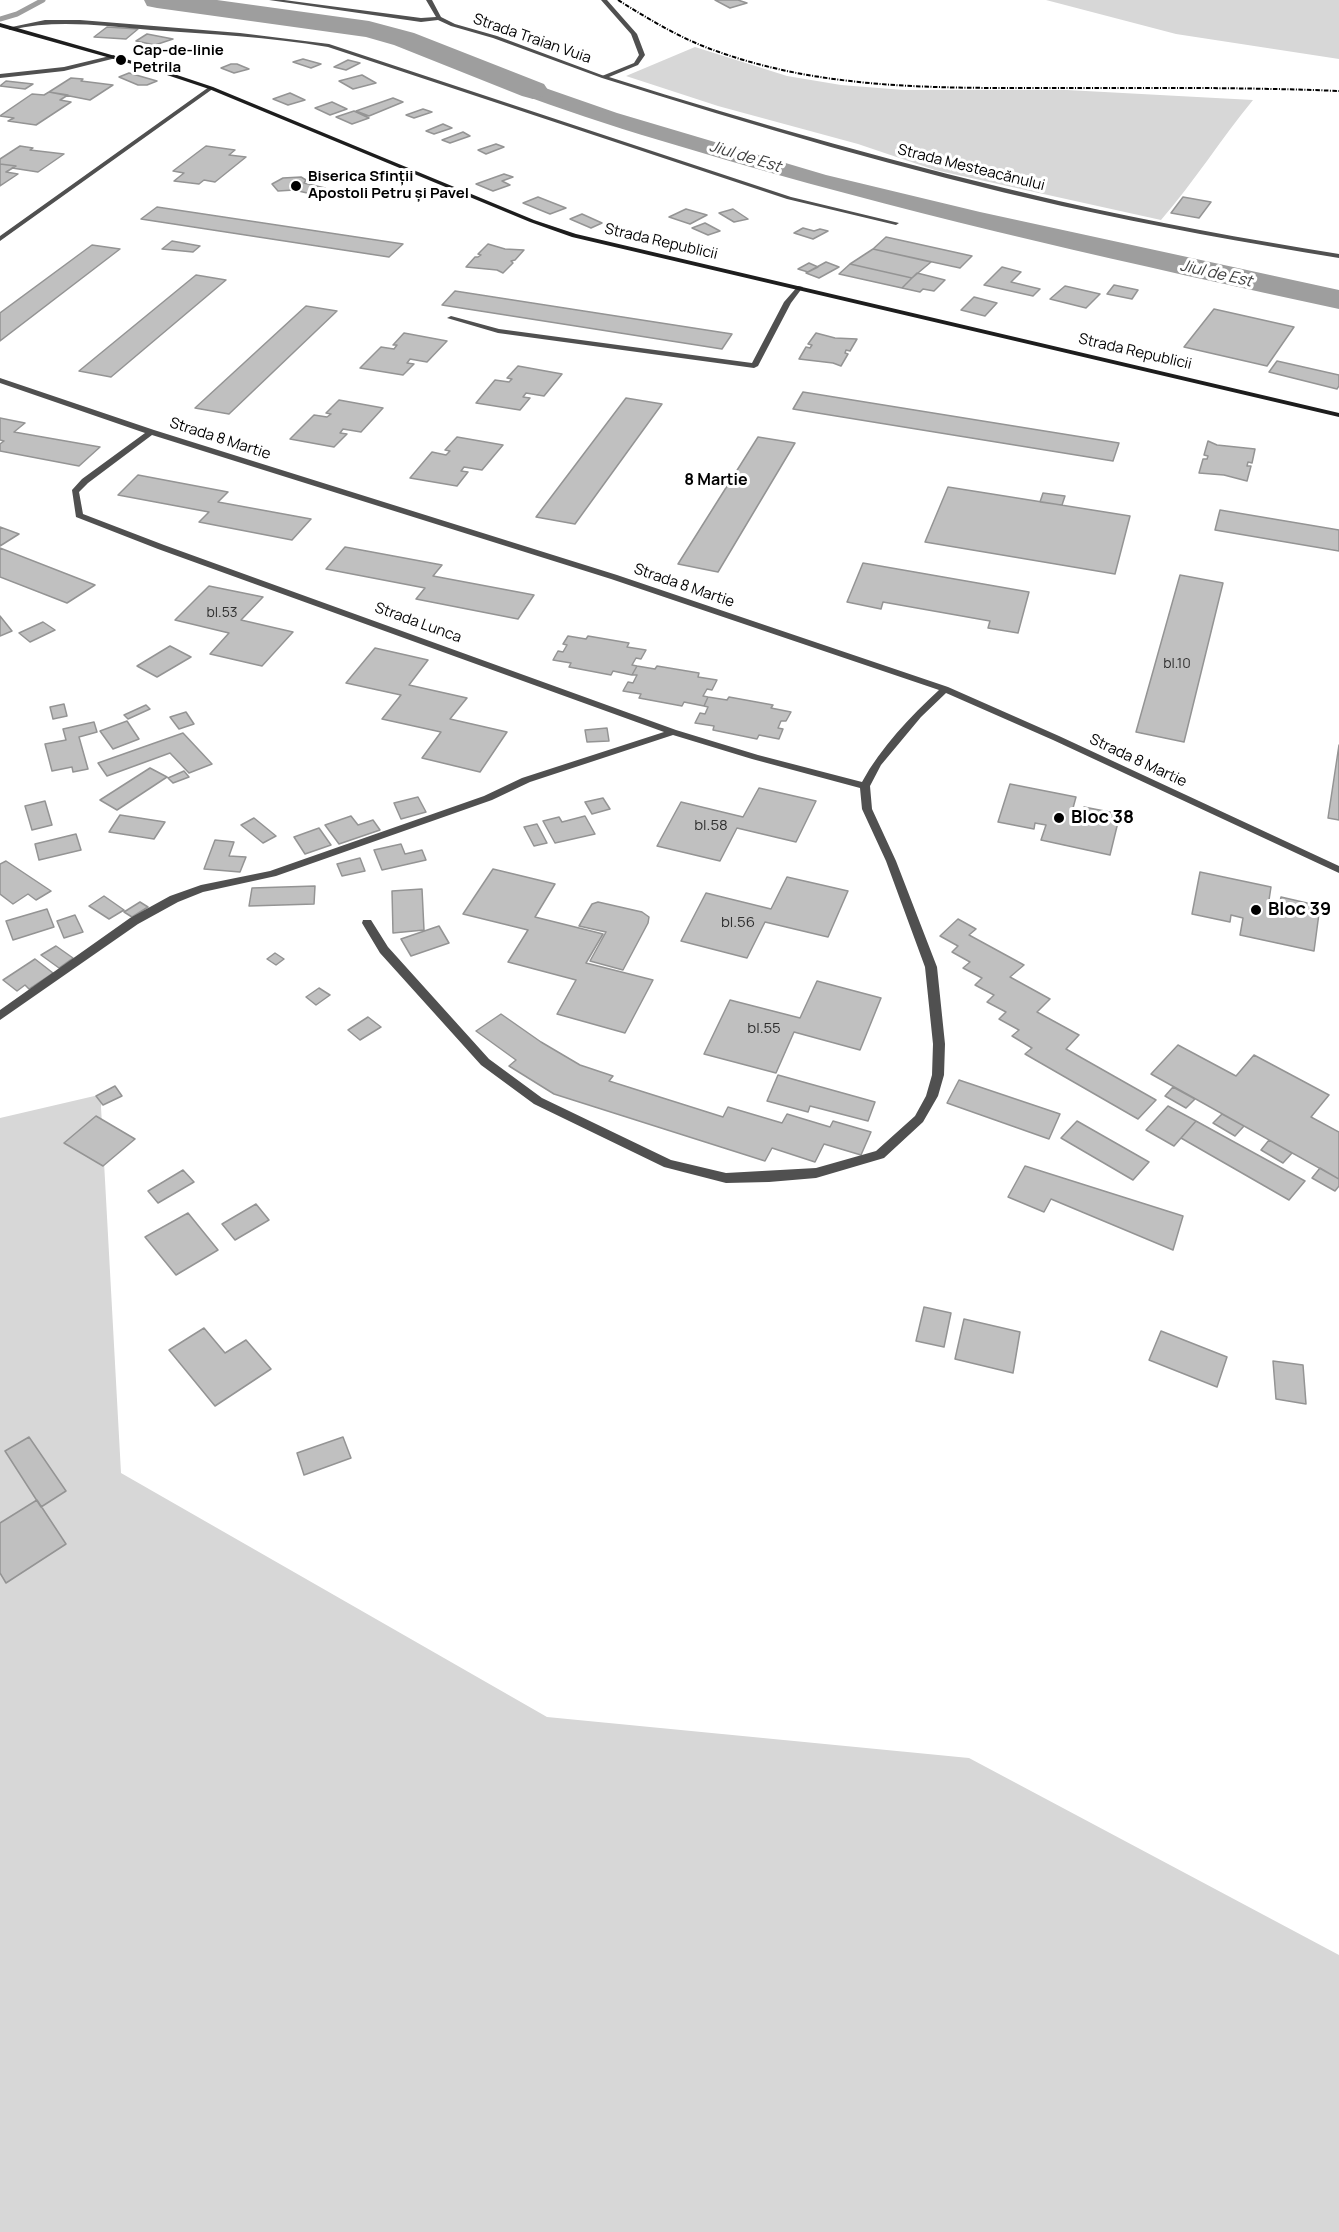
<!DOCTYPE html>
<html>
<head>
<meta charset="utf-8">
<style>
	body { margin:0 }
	canvas { display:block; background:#fff }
</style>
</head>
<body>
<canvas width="1339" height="2232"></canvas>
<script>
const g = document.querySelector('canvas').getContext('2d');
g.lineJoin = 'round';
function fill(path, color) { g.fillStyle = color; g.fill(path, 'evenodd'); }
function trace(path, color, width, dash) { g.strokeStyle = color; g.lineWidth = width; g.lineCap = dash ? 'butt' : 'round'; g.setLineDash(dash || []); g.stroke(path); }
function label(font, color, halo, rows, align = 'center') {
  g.font = font + ' Manrope,sans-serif'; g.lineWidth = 6; g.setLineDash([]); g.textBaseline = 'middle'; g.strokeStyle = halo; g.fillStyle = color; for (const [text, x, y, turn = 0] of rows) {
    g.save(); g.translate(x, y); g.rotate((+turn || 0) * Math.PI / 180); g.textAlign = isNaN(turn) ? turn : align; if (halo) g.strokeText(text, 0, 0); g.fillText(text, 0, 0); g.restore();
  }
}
fill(new Path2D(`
	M1046 0H1339V59L1176 34Z
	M695 47 787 76 841 85 904 90H1067L1253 100C1221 139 1194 182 1161 220L935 170 858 144 718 106 626 76Z
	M103 1094 101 1107 121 1473 547 1717 969 1758 1339 1955V2232H0V1118Z`), '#d7d7d7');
fill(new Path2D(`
	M462 55 528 82 617 113 826 175 980 212 1339 290V309C1136 265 933 220 733 162 634 133 535 104 441 61Z`), '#9e9e9e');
trace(new Path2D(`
	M0 19 17 14 43 0`), '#9e9e9e', 5);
fill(new Path2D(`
	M144 0H217L369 21 414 33 544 84 548 90 544 96 533 99 522 96 394 45 366 37 157 8 147 6Z`), '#9e9e9e');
const building = new Path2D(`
	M715 0H738L747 3 730 8Z
	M107 27 138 29 126 39 94 37Z
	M147 34 173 39 155 45 136 41Z
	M303 59 321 64 311 68 293 62Z
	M348 60 360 63 346 70 334 67Z
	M231 64H237L249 69 234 73 221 68Z
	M129 73 157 81 147 85H138L119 77Z
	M362 75 376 83 353 89 339 81Z
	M71 78 83 79 81 81 113 85 90 100 49 92Z
	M6 81 33 84 25 89 0 86Z
	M49 92 68 95 60 100 71 102 36 125 8 121 14 118 0 116 32 94 44 95Z
	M290 93 305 100 288 105 273 99Z
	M393 98 403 102 369 116 356 111Z
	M332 102 347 109 330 115 315 108Z
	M423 109 432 112 414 118 406 115Z
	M354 111 369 118 352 124 336 117Z
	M443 124 452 128 434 134 426 131Z
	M463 132 470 136 450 143 442 140Z
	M496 144 504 147 486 154 478 150Z
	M20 146 33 148 30 150 64 154 38 172 12 168 16 166 0 164V159Z
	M206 146 235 150 229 155 246 157 215 182 204 180 199 184 174 181 184 173 173 171Z
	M0 164 16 166 6 172 18 174 0 186Z
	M504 174 513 177 502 181 510 185 493 191 476 184Z
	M301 177 306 180 304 183 325 188 316 195 294 190 278 191 272 184 283 178Z
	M538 197 566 208 550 214 523 203Z
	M1183 197 1211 202 1199 218 1171 213Z
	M157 207 403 244 389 257 141 219Z
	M686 209 707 215 690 224 669 217Z
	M733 209 748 219 734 222 719 213Z
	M582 214 602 223 591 228 570 219Z
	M705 223 720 231 708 235 692 228Z
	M803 228 814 231 820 229 828 231 813 239 794 233Z
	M886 237 972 256 960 268 873 249Z
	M172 241 200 246 193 252 162 249Z
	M488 244 505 249 524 250 515 260 511 261 513 263 503 273 497 270 466 267 475 257H478L481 255 478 254Z
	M92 245 120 249 0 341V313Z
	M873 249 931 262 912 278 850 264Z
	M826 262 839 267 819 278 806 273Z
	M809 263 818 267 808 272 798 269Z
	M850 264 912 278 902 288 839 274Z
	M1002 267 1021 272 1011 282 1040 289 1033 296 984 285Z
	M917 273 945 280 934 291 923 289 920 292 902 288Z
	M196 275 226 280 111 377 79 371Z
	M1114 285 1138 290 1132 299 1107 294Z
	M1065 286 1100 294 1086 308 1050 299Z
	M455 291 732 334 722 349 442 305Z
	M974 297 997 303 985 316 961 310Z
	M306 306 337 311 229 414 195 408Z
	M1214 309 1294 327 1267 366 1184 347Z
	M404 333 447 341 427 362 410 359 407 363 414 364 403 375 360 368 381 347 394 349 397 345H393Z
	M816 333 835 338 857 339 850 351 846 350 845 353 848 354 841 366 833 363 799 359 806 347 810 348 812 345 808 344Z
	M1277 361 1339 375V386L1337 389 1269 372Z
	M518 366 562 374 544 396 526 393 523 397 530 398 520 410 476 403 495 380 509 382 512 379 507 378Z
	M803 392 1119 443 1113 461 793 409Z
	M626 398 662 404 575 524 536 517Z
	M339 400 383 408 361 432 343 429 340 433 347 434 334 447 290 439 314 415 327 417 331 414 326 413Z
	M0 418 25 423 14 432 100 447 79 466 0 451V444L4 441 0 440Z
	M457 437 503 445 482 470 464 467 461 471 468 472 457 486 410 478 432 452 446 455 450 451 445 450Z
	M758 437 795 443 718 572 678 564Z
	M1208 441 1217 445 1255 449 1252 463 1248 462 1247 466H1251L1247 481 1224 475 1199 473 1203 459H1207L1208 456 1204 455Z
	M138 475 228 492 218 502 311 519 292 540 199 522 209 512 118 495Z
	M948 487 1130 516 1115 574 925 542Z
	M1043 493 1065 496 1062 505 1040 502Z
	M1220 510 1339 530V551L1215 530Z
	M0 527 19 534 0 546Z
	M345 547 442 565 433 576 534 595 518 619 416 599 425 588 326 569Z
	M0 548 95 585 67 603 0 577Z
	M863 563 1029 592 1018 633 988 628 990 621 883 602 881 609 847 602Z
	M1180 575 1223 583 1184 742 1136 732Z
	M209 586 263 597 241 620 293 632 262 666 210 654 229 633 175 620Z
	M0 616 12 631 0 636Z
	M43 622 55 630 30 642 19 633Z
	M568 636 586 639 588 636 629 643 627 647 646 650 641 659 636 658 632 665 637 666 632 675 613 671 611 675 569 667 571 663 553 660 558 651 563 652 567 645 563 644Z
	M170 646 191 657 157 677 137 666Z
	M375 648 428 660 409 685 467 698 450 719 507 732 480 772 422 758 441 732 382 719 401 695 346 683Z
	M637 666 655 669 657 666 699 673 698 677 717 680 712 690 707 689 703 696 708 697 704 706 684 702 682 706 639 698 641 694 623 691 628 682 633 683 637 675H632Z
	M708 697 727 700 729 697 773 705 771 708 791 712 786 721H781L778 728 783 729 779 739 759 735 757 739 713 730 714 726 695 723 700 713 705 714 708 707 704 706Z
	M64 704 67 716 53 719 50 707Z
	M146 705 150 709 128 719 124 715Z
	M186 712 194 724 179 729 170 717Z
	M127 721 139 739 113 749 100 731Z
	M94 722 97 732 79 737 88 769 73 772 72 767 52 771 45 744 66 740 63 729Z
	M607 728 609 741 587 742 585 730Z
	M183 733 212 764 189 773 170 753 107 776 98 763Z
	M1339 745V820L1328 818Z
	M150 768 167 777 117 810 100 800Z
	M184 771 189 777 173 783 168 778Z
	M1010 784 1076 797 1073 808 1083 811 1084 807 1120 814 1110 855 1041 840 1046 825 1035 823 1034 829 998 822Z
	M759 788 816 801 796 842 737 828 720 861 657 846 681 802 743 817Z
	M418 797 426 812 401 819 394 803Z
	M603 798 610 809 592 814 585 802Z
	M45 801 52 825 32 830 25 806Z
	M120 815 165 822 154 839 109 832Z
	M351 816 358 825 373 820 380 830 339 844 325 825Z
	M585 816 595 834 555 843 543 821 559 817 562 822Z
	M254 818 276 836 263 843 241 825Z
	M537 824 547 843 534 846 524 827Z
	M319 828 331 845 305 854 294 837Z
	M76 834 81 850 39 860 35 844Z
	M215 840 234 842 229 856 246 857 240 872 204 869Z
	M401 844 405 854 422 850 426 860 382 870 374 850Z
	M360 858 365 871 342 876 337 864Z
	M6 861 51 891 36 900 28 894 13 904 0 894V864Z
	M493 869 555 884 535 917 603 934 586 963 653 980 625 1033 557 1014 576 980 508 962 528 930 463 914Z
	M1200 872 1271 887 1269 900 1280 902 1281 897 1320 906 1314 951 1240 935 1243 918 1231 915 1230 922 1192 914Z
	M787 877 848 891 828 937 765 922 747 958 681 941 706 893 771 909Z
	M315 886 314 904 249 906 252 888Z
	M422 889 424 930 393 933 392 891Z
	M104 896 124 910 109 919 89 906Z
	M140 902 148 907 132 917 124 912Z
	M598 902 642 912 649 917 648 923 623 970 590 961 606 932 579 926 592 904Z
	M47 909 54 927 13 940 6 921Z
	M75 915 83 932 64 938 57 921Z
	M958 919 976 929 969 935 1024 965 1010 977 1050 999 1037 1012 1079 1035 1066 1049 1156 1100 1138 1119 1025 1054 1032 1048 1012 1036 1019 1030 999 1019 1006 1012 987 1002 994 995 975 985 982 978 963 968 970 962 952 952 958 946 940 936Z
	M439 926 449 943 411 956 401 939Z
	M56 946 73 958 59 968 41 955Z
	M275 953 284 959 276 965 267 959Z
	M35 959 53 973 29 989 25 985 17 991 3 980Z
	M817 981 881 998 860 1050 794 1032 776 1073 704 1054 730 1000 800 1018Z
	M319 988 330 995 316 1005 306 997Z
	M501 1014 541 1042 580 1065 613 1076 609 1081 723 1117 728 1107 782 1123 787 1114 830 1127 833 1121 871 1132 861 1155 824 1144 815 1162 772 1148 765 1161 554 1094 509 1066 516 1060 476 1031Z
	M368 1017 381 1027 360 1040 348 1030Z
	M1178 1045 1236 1076 1254 1055 1329 1095 1311 1117 1339 1132V1179L1151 1074Z
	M778 1075 875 1102 868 1121 810 1106 808 1112 767 1101Z
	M959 1080 1060 1114 1049 1139 947 1103Z
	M115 1086 122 1096 103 1105 96 1096Z
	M1173 1087 1195 1099 1186 1108 1165 1096Z
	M1168 1106 1196 1121 1174 1146 1146 1130Z
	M1222 1114 1244 1126 1235 1136 1213 1123Z
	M96 1116 135 1139 103 1166 64 1143Z
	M1077 1121 1149 1162 1133 1180 1061 1138Z
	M1196 1121 1305 1181 1289 1200 1181 1138Z
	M1269 1140 1292 1153 1283 1163 1261 1150Z
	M1025 1166 1183 1216 1173 1250 1051 1199 1044 1212 1008 1197Z
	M1320 1168 1339 1179V1186L1335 1191 1312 1178Z
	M183 1170 194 1182 158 1203 148 1191Z
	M256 1204 269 1220 235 1240 222 1224Z
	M188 1213 218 1250 176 1275 145 1237Z
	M924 1307 951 1313 944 1347 916 1341Z
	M964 1319 1020 1332 1013 1373 955 1359Z
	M204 1328 225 1353 246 1340 271 1369 215 1406 169 1350Z
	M1161 1331 1227 1357 1217 1387 1149 1360Z
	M1273 1361 1303 1365 1306 1404 1276 1399Z
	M29 1437 66 1491 41 1507 5 1451Z
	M343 1437 351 1458 304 1475 297 1453Z
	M37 1500 66 1544 6 1583 0 1573V1523Z`);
fill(building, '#c0c0c0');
trace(building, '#949494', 1.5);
fill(new Path2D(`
	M269 0H284L421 18 436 17 426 0H432L441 17 455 24 497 36 607 77 602 78 493 38 451 26 438 20 421 22Z
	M45 20H80L240 33 329 44 791 197 899 223 896 225 787 199 328 47C269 37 210 34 151 30 103 26 57 19 10 30L7 28Z
	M114 55 116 58 64 71 0 78V74L64 67Z
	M209 87 214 88 0 241V236Z
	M798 286 803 287 791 303 758 366 754 368 498 333 447 318 451 316 499 329 752 363 784 302Z
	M0 378 154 430 617 575 948 687 1059 736 1339 866V873L1053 740 946 693 921 717 881 765 870 786 872 809 896 861 937 967 945 1044 944 1075 938 1096 923 1122 884 1158 816 1178 769 1182 726 1183 664 1167 534 1104 481 1065 380 953 362 923 363 920H371L388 947 489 1059 542 1098 671 1160 726 1173 816 1168 876 1151 915 1116 926 1096 932 1075 933 1044 925 967 886 861 862 809 860 788 752 759 673 735 530 782 492 800 276 876 203 892 178 902 138 924 0 1020V1010L130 918 170 896 201 885 270 871 484 796 522 778 664 732 158 549 76 517 72 490 82 479 145 433 0 383ZM152 435 611 579 939 690C910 717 881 747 862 782L758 755 676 730 164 545 83 514 79 492 88 483Z`), '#505050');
fill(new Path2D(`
	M601 0H607L637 34 645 55 638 65 609 77C758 124 907 166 1059 201 1152 222 1245 239 1339 254V258C1246 243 1154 226 1062 206 907 171 754 126 602 78V76L634 63 639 55 631 34Z`), '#505050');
fill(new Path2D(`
	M0 23 150 66 213 87 534 220 576 234 1339 413V417L572 237 530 222 209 89 146 68 0 27Z`), '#1d1d1d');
trace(new Path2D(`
	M618 0C650 20 683 40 719 52 826 90 940 88 1052 88 1148 88 1243 87 1339 91`), '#000', 2, [4.5, 1.5, 1, 1.5]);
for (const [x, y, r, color] of [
	[121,60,6,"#000"],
	[296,186,6,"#000"],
	[1059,818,6,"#000"],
	[1256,910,6,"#000"]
]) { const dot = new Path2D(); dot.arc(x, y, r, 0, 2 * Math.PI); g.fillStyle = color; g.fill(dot); trace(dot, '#fff', 2); }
label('14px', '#303030', null, [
	["bl.53",222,613],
	["bl.10",1177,664]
]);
label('15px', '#000', '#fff', [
	["Strada Traian Vuia",532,39,19],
	["Strada Mesteacănului",971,168,14],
	["Strada Republicii",661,242,13],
	["Strada Republicii",1135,352,13],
	["Strada 8 Martie",220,439,18],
	["Strada 8 Martie",684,586,19],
	["Strada Lunca",418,623,20],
	["Strada 8 Martie",1138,761,25]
]);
label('bold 15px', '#000', '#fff', [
	["Cap-de-linie",133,51],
	["Petrila",133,68],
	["Biserica Sfinții",308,177],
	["Apostoli Petru și Pavel",308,194]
], 'left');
label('15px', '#303030', null, [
	["bl.58",711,826],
	["bl.56",738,923],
	["bl.55",764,1029]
]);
label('italic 16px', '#3f3f3f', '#fff', [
	["Jiul de Est",745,157,17],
	["Jiul de Est",1216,274,13]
]);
label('bold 16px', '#000', '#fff', [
	["8 Martie",716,481]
]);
label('bold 18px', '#000', '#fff', [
	["Bloc 38",1071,818],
	["Bloc 39",1268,910]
], 'left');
</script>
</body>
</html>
